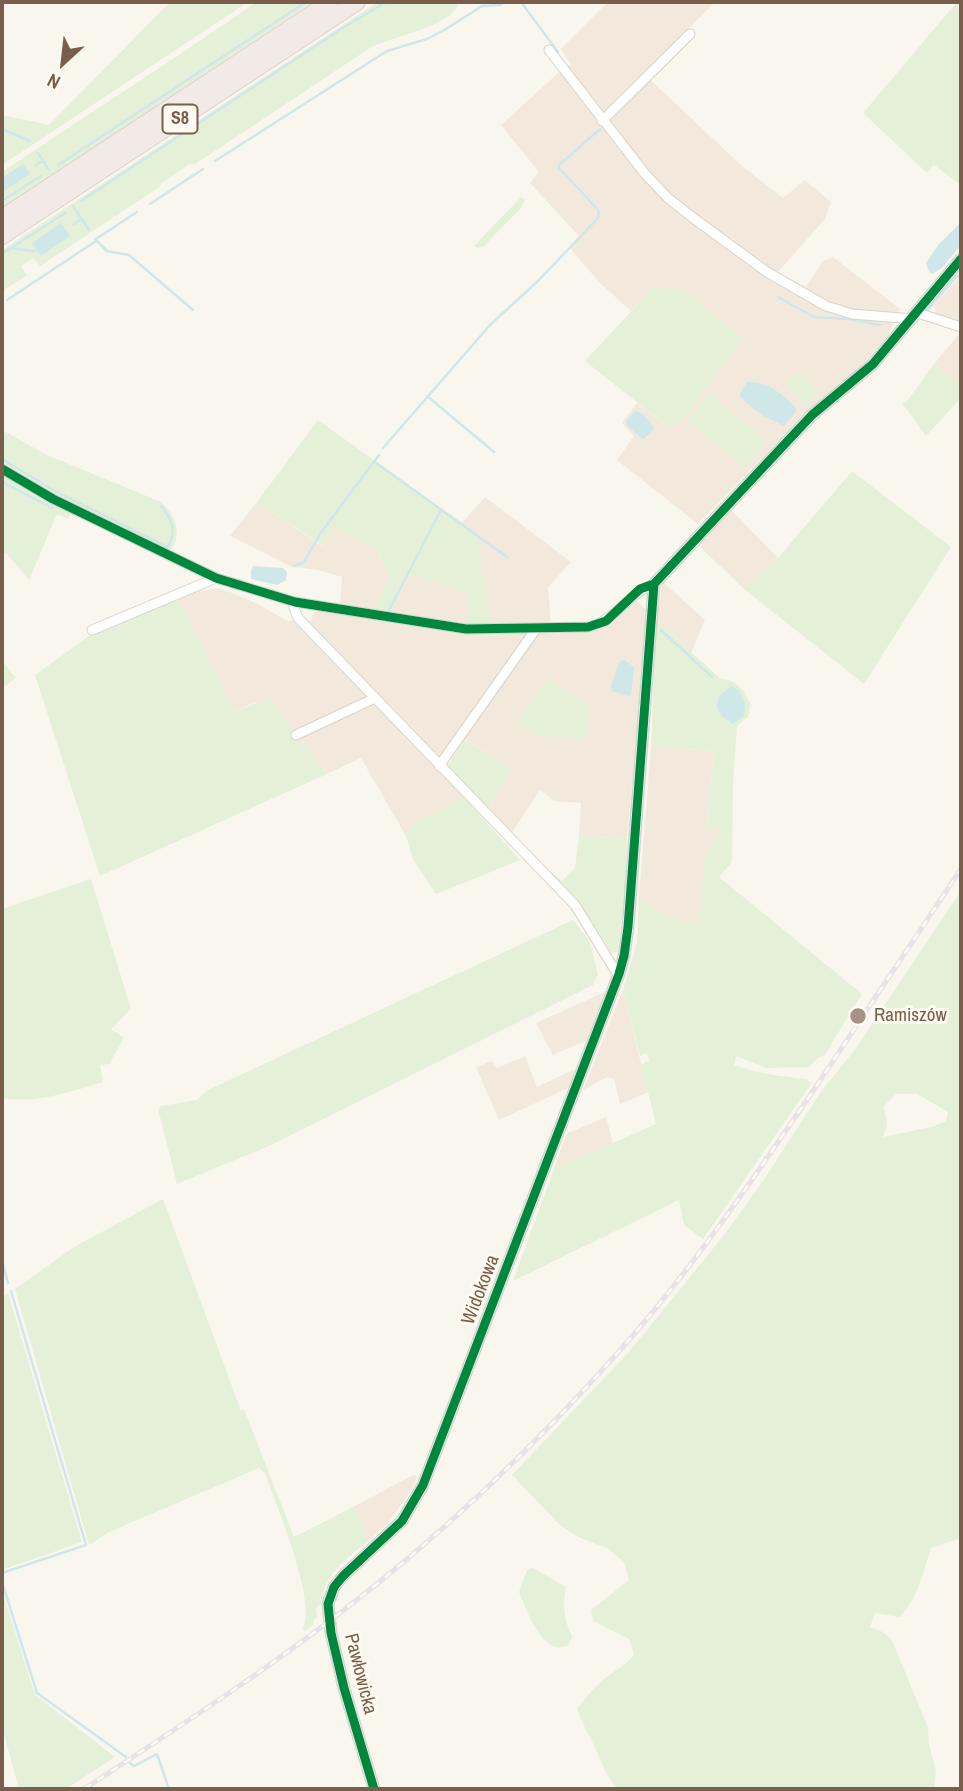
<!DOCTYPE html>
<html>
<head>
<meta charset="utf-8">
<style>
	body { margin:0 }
	#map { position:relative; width:963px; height:1791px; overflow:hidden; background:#f9f6ee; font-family:"Archivo Narrow",sans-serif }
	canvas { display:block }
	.frame { position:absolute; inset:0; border:4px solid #795e4c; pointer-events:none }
	.north { position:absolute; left:28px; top:28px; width:70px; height:70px; -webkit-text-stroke:5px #fffaf1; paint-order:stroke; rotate:207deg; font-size:19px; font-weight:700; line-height:28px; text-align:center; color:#795e4c }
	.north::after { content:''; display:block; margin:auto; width:24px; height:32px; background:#795e4c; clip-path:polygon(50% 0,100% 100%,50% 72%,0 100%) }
</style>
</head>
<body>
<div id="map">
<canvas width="963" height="1791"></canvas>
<div class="frame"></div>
<div class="north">N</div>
</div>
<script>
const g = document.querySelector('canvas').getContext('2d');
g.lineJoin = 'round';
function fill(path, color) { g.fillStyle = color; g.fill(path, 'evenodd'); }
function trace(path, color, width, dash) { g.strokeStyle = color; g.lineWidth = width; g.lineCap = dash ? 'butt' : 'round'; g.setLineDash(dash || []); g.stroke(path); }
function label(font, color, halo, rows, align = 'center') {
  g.font = font + ' "Archivo Narrow",sans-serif'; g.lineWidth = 6; g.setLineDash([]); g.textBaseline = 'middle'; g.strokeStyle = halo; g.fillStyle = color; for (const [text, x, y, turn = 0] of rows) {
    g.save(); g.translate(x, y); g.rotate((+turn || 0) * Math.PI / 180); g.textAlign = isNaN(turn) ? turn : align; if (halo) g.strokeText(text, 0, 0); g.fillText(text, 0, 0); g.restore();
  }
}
fill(new Path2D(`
	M608 2H715L644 74 743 167 783 198 805 180 831 202 825 219 778 272 806 287 822 262 833 257 900 309 887 337 864 363 805 413 698 524 617 460 634 436 622 423 637 403 667 426 678 425 701 305 699 299 654 287 631 311 600 283 569 247 579 236 530 183 539 172 501 125 556 75 571 64 561 49Z
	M961 278V323L936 313 934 305 958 279Z
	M959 334H961V386L934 364Z
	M485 497 571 562 548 587 551 624 591 623 604 619 629 593 648 612 627 839 579 836 581 803 554 801 540 790 510 836 487 810 511 769 458 734 433 766 462 795 444 809 420 818 406 836 361 758 327 774 300 739 255 702 234 712 176 595 220 588 258 604 287 621 310 622 315 612 340 605 342 577 318 570 292 567 230 536 257 502 322 546 334 528 377 550 389 576 374 610 390 615 409 574 467 593 477 535 462 523Z
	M730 509 778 558 744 589 697 544Z
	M663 582 705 620 691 653 656 621Z
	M651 747 714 751 707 827 720 828 709 852H706L699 926 661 914 639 897Z
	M623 990 648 1092 620 1104 614 1079 607 1077 583 1090Z
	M605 992 586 1041 553 1055 536 1023Z
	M525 1056 537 1087 575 1069 570 1087 499 1120 476 1067 492 1061 497 1068Z
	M606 1117 613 1143 554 1169 566 1134Z
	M415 1474 417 1478 408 1495 388 1523 367 1542 355 1506Z`), '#f2e9dc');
fill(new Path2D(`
	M170 2H248L2 165V115L49 125Z
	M257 2H313L2 208V172C87 115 173 60 257 2Z
	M378 2 458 3C454 26 390 37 370 48L194 165 189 164 162 183 159 187 40 266 33 258 21 266 27 275 2 291V250Z
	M957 2H961V185L934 165 927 173 863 113Z
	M521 197 525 200 521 208 484 246 478 248 474 246Z
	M654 287 684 291 699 299 702 305 743 339 678 425 667 426 585 361Z
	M934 364 961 385V398L926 436 902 403 907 401Z
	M799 370 819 393 806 405 785 383Z
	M710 394 766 441 744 468 687 420Z
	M318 420 477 534 491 622 468 623 467 593 409 574 390 616 374 610 389 576 377 550 334 528 323 546 257 502Z
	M2 430 47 455 161 502C176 515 183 535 170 551L70 504 2 465Z
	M852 471 951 547 864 684 744 589 778 558Z
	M2 474 71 513 68 519 57 514 29 580 6 553 2 555Z
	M177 596 234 712 268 698 327 774 100 876 35 675 103 626Z
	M656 621 720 678 734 682 744 691 751 705 748 717 737 726 733 782 732 862 719 877 862 994 824 1056 819 1057 809 1067 766 1068 736 1056 734 1065C758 1074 781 1076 807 1079L811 1084 703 1239 684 1225 679 1200 513 1281 554 1169 656 1124 641 1065 649 1061 647 1053 640 1056 623 990 637 943 639 897 661 914 699 925 705 852H709L720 828 707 827 714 751 651 747Z
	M2 660 16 678 2 688Z
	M548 678 590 708 586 739 534 735 517 722Z
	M465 739 511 769 487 810 450 771 448 765Z
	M462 795 520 860 436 894 413 859 406 836 420 818 443 809Z
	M579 836 627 839 625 895 617 952 612 953 588 916 549 877 553 873 562 881 575 868Z
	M91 879 131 1009 111 1029 124 1038 109 1064 100 1065 103 1082C69 1092 37 1104 2 1098V909Z
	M961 891V1538L931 1548C923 1573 918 1598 900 1617L875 1613 870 1627 883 1632 892 1640 928 1728 929 1745 936 1770 934 1789H617C606 1774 603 1767 596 1750 590 1736 582 1724 577 1709 586 1697 596 1685 608 1676 618 1668 627 1665 634 1654L629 1639 593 1621 591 1610 629 1580 624 1562 607 1548 578 1537 559 1524 512 1475 629 1352 724 1235 763 1181 820 1093 856 1048ZM896 1094H917L948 1112 946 1121 932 1127 883 1137 887 1125 884 1106Z
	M573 920 589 940 598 974 593 985 269 1146 177 1184 158 1109 161 1106 197 1100 208 1090Z
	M163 1199 241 1411 244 1409 294 1537 355 1506 367 1542C344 1561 325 1573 321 1604L316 1608 317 1618 314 1619 313 1625 305 1631 303 1629C317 1600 276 1505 265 1473L259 1468 109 1532 89 1545 15 1289 74 1247Z
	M8 1293 82 1542 2 1570V1297Z
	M533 1568 566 1587C562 1606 564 1619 572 1637L568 1646C564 1646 560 1648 556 1647 539 1644 525 1607 519 1592L527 1570Z
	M2 1591 35 1695 115 1757 66 1789H19L2 1727Z`), '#e5f0d9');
fill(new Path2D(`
	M23 164 30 174 2 192V178Z
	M961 222V245L942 268 932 274 929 272 926 263 938 245Z
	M61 223 70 236 41 256 32 243Z
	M747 382C768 381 781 393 795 407L797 410 784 426 763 416 741 398 740 394Z
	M635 411C644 413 649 421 654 427L653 431 643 439 627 426 626 421Z
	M253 566 283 568 287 572 286 580 277 585 251 579V571Z
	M624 660 634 667 631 697 612 691 611 685 620 661Z
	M732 686C744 693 747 703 744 716L733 724C713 714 711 698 732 686Z`), '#d0e7ea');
trace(new Path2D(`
	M521 2 558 52
	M2 129 30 141
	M38 153 49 170
	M215 161 387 51 427 39 446 29 482 6 500 5 504 2
	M36 165 43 161
	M58 165 306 2
	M2 201 41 176
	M81 201 341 29 386 2
	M150 204 203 169
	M73 206 89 230
	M74 224 81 219
	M95 239 107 251 129 255 193 310
	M96 239 137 212
	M11 248 34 251 37 249
	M2 254 65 213
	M778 297 814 317 848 319 880 325
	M7 300 96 241
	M927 311 956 277 961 275
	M427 396 494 452
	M383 448 490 325 538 281 598 218 599 211 559 168V165L600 129
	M2 459 53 490 168 547C177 531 172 519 161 506
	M375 462 507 557
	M2 482 52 508
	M294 566 304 562 320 534 379 455
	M389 610 441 510
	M661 630 712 677
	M2 1260 8 1283
	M2 1573 86 1545 11 1291
	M2 1582 37 1693 126 1757
	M130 1763 134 1766 157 1754 169 1789`), '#d0e7ea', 2.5);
const minor = new Path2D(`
	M549 50 646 175 668 198 692 217 767 272 826 306 852 314 913 319
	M602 121 690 34
	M918 313 961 327
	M2 469 53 499 216 578 295 602 466 629 588 627C616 621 628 593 654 584
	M295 602 294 608 298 618 575 905 618 975
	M92 630 216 578
	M296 735 375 698
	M439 766 536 629`);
const tertiary = new Path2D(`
	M374 1789 344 1688 331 1633 328 1604 334 1587 343 1576 402 1521 423 1485 619 974 624 956 628 927 654 584 812 415 873 364 961 259`);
const motorway = new Path2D(`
	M2 218 330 2
	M2 236 357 2`);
trace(minor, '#d8d3cc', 11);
trace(tertiary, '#d8d3cc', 13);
trace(motorway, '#dad2cb', 18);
trace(minor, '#fefefc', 9);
trace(tertiary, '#fefefc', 10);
trace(motorway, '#f2eae6', 16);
const rail = new Path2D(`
	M84 1789C171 1732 258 1676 340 1613 442 1535 536 1445 622 1348 692 1269 751 1182 811 1094 861 1019 911 944 961 869`);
trace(rail, '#e6e3e6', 5);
trace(rail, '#fffaf1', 2.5, [8]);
trace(new Path2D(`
	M2 469 53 499 216 578 295 602 466 629 588 627 606 621 640 589 654 584 812 415 873 364 961 259
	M374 1789 344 1688 331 1633 328 1604 334 1587 343 1576 402 1521 423 1485 619 974 624 956 628 927 654 584`), '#00873e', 9);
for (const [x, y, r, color] of [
	[858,1016,9,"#a69385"]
]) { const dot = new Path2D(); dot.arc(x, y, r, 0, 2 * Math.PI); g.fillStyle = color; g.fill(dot); trace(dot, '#fffaf1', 2.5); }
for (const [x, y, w] of [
	[180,119,35]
]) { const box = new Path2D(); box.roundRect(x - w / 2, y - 14.5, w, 29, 5); g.fillStyle = '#fffaf1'; g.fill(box); trace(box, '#795e4c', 2); }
label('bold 18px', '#795e4c', null, [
	["S8",180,119]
]);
label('19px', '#795e4c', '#fffaf1', [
	["Ramiszów",874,1016]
], 'left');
label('19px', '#795e4c', '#fffaf1', [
	["Widokowa",481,1290,-69],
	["Pawłowicka",360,1674,76]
]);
</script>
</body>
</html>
